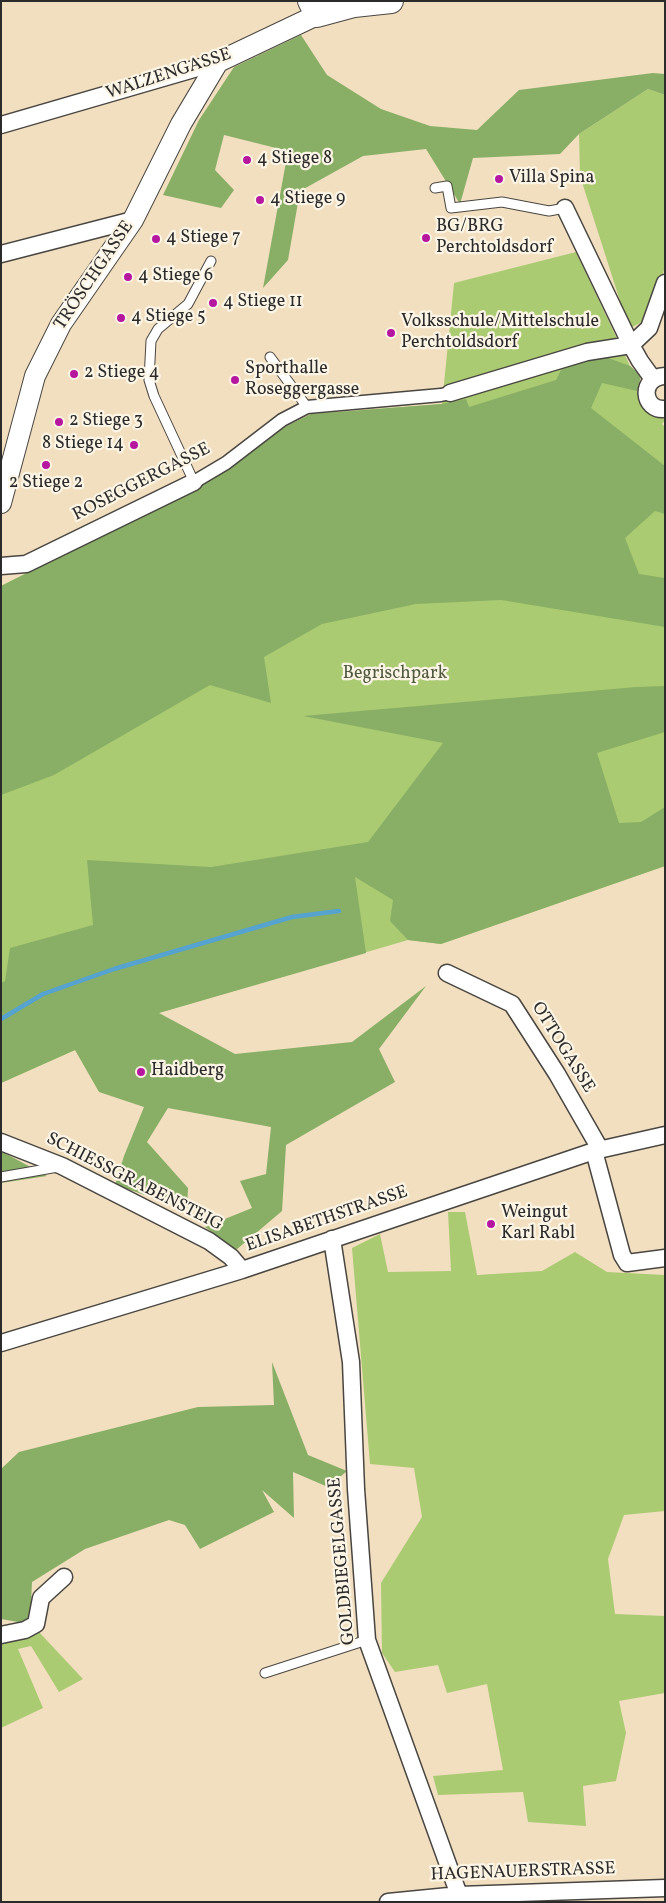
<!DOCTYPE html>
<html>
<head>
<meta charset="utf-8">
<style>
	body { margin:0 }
	#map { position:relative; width:666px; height:1903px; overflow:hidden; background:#f2dfc0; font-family:Vollkorn,serif }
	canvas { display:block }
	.frame { position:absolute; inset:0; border:2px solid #2b2b2b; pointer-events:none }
</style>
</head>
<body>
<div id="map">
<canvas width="666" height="1903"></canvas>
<div class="frame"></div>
</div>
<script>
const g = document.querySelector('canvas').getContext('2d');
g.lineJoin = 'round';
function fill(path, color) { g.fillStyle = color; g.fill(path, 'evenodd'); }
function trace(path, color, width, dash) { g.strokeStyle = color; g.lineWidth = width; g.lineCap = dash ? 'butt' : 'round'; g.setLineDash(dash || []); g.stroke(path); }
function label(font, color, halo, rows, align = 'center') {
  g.font = font + ' Vollkorn,serif'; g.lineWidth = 4.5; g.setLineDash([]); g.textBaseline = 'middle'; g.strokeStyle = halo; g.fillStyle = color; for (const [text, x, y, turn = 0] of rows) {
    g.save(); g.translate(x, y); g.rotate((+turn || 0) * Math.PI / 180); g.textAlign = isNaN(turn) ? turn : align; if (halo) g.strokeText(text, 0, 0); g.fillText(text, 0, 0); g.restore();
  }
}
fill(new Path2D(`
	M648 89 665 95V266L652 316 629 329 580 176 579 134Z
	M576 252 630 366 641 376 637 391 642 404 665 420 662 424 665 427V866L441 944 408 940 158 1013 1 1083V586L208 482 285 427 311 414 442 404 454 283Z
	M448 1212H465L477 1275 542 1271 575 1252 607 1272 665 1275V1511L624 1515 608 1559 615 1614 665 1616V1693L619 1701 626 1733 616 1781 583 1786 586 1826 528 1822 523 1792 438 1795 433 1776 503 1770 487 1684 447 1693 438 1665 395 1672 382 1653 381 1583 422 1517 414 1468 370 1464 352 1248 380 1234 388 1272 451 1271Z
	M38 1631 83 1679 59 1692 31 1646 18 1649 43 1708 1 1728V1639Z`), '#abcb73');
fill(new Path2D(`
	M301 35 327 75 381 109 430 126 477 130 519 90 653 73 665 74V95L648 89 579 134 560 154 473 158 460 204 426 149 363 156 300 191 288 260 263 288 288 151 224 135 215 170 234 190 221 208 163 195 199 120 234 67Z
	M600 355 630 366 641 376 637 391 602 383 591 408 665 466V514L655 511 625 538 639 574 665 578V627L501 600 416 604 322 624 264 657 271 703 210 685 54 775 1 795V586L208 482 285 427 311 414 442 404 466 399 469 407 556 380 563 366Z
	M665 686V732L597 753 619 823 641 822 665 807V866L441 944 408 940 390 921 393 900 355 877 366 953 159 1013 235 1054 352 1042 426 986 379 1049 395 1082 286 1145 282 1211 236 1250 205 1227 252 1208 240 1181 266 1174 271 1127 168 1108 147 1142 188 1188 187 1209 115 1185 124 1156 144 1107 99 1092 75 1050 1 1083V983L5 981 10 948 93 925 87 860 211 867 368 842 443 743 303 716 636 687Z
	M1 1151 47 1176 1 1183Z
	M272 1362 308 1455 347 1471 328 1487 293 1472 294 1518 262 1490 274 1512 200 1549 185 1525 169 1520 85 1549 32 1582 30 1624 1 1619V1469L19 1452 198 1407 274 1405Z`), '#88af65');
trace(new Path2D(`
	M1 1019 43 994 114 969 292 917 339 911`), '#57a3cf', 4.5);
const service = new Path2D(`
	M435 188 447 186 451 208 502 202 549 211 565 208
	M270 357 307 407
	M194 482 154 396 149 380 151 341 158 329 188 304 211 261
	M1 1177 58 1167
	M265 1673 367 1640`);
const pedestrian = new Path2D(`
	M194 482 226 463 282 420 307 407 441 395 450 393`);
const minor = new Path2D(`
	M1 125 218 62
	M565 208 631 345 649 328 665 283
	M1 254 133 220
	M665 376C639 377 642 411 665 409
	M450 393 587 352 631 345 640 361 653 379
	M1 566 26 564 194 482
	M447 973 512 1004 557 1074 600 1149
	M1 1142 62 1166 209 1241 231 1257 242 1270
	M594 1151 622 1255 627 1263 665 1258
	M332 1239 351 1362 356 1489 367 1640 459 1895
	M1 1343 242 1270 594 1151 665 1135
	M1 1635 25 1630 36 1624 41 1598 64 1577
	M388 1902 459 1895 665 1888`);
const tertiary = new Path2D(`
	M1 503 35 376 61 324 133 220 181 124 218 62 317 15`);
const secondary = new Path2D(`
	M310 1 317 15 354 5 391 1`);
trace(service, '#494641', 11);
trace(pedestrian, '#494641', 15);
trace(minor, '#494641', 19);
trace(tertiary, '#494641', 22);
trace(secondary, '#494641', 26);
trace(service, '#fff', 9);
trace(pedestrian, '#fff', 12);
trace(minor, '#fff', 16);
trace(tertiary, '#fff', 20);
trace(secondary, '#fff', 24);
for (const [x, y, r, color] of [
	[247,160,5,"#b5179e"],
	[499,179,5,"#b5179e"],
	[260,200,5,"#b5179e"],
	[426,238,5,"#b5179e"],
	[156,239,5,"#b5179e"],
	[128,277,5,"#b5179e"],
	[213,303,5,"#b5179e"],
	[121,318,5,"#b5179e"],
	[391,333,5,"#b5179e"],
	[74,374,5,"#b5179e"],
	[235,380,5,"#b5179e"],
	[59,422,5,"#b5179e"],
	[134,445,5,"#b5179e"],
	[46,465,5,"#b5179e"],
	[141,1072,5,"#b5179e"],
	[491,1224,5,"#b5179e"]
]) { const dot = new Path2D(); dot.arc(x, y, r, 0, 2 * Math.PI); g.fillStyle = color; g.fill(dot); trace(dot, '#fcf5e5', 2); }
label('18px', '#2b2b2b', '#fcf5e5', [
	["WALZENGASSE",169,75,-18],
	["TRÖSCHGASSE",95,276,-56],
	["ROSEGGERGASSE",142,483,-27],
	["OTTOGASSE",562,1048,58],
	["SCHIESSGRABENSTEIG",134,1183,27],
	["ELISABETHSTRASSE",327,1220,-19],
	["GOLDBIEGELGASSE",343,1561,-95],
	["HAGENAUERSTRASSE",523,1873,-2]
]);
label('18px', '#2b2b2b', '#fcf5e5', [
	["4 Stiege 8",257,160],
	["Villa Spina",509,179],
	["4 Stiege 9",270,200],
	["BG/BRG",436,228],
	["Perchtoldsdorf",436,249],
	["4 Stiege 7",166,239],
	["4 Stiege 6",138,277],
	["4 Stiege 11",223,303],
	["4 Stiege 5",131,318],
	["Volksschule/Mittelschule",401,323],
	["Perchtoldsdorf",401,344],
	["Sporthalle",245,370],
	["Roseggergasse",245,391],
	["2 Stiege 4",84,374],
	["2 Stiege 3",69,422],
	["8 Stiege 14",124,445,"right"],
	["2 Stiege 2",46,484,"center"],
	["Haidberg",151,1072],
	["Weingut",501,1214],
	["Karl Rabl",501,1235]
], 'left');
label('18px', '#515b41', '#fcf5e5', [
	["Begrischpark",395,675]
]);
</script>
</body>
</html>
